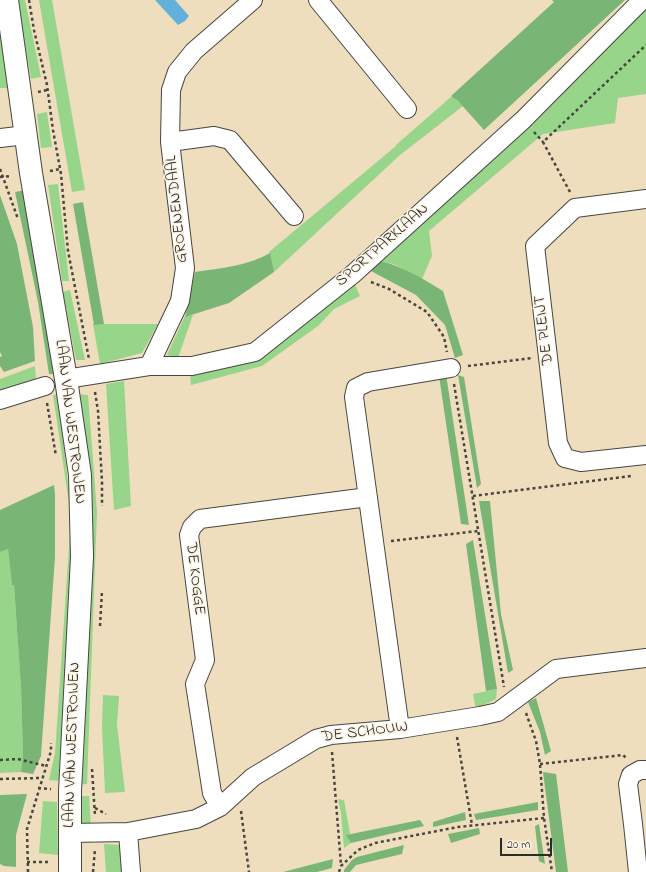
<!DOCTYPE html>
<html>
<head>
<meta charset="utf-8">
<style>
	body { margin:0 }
	#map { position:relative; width:646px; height:872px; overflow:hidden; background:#efdebd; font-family:"Indie Flower",sans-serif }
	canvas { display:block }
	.scale { position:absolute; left:500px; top:838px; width:52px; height:18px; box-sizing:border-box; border:2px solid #2b2b2b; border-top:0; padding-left:5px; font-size:12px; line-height:14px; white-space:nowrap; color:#2b2b2b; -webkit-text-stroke:3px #fcf5e5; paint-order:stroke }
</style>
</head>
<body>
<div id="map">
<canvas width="646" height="872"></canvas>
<div class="scale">20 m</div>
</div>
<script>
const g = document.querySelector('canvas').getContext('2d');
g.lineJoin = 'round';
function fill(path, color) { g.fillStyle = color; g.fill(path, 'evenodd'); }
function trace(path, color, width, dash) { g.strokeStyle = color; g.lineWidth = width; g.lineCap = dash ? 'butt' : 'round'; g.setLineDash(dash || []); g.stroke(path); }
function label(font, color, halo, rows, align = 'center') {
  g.font = font + ' "Indie Flower",sans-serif'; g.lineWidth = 3; g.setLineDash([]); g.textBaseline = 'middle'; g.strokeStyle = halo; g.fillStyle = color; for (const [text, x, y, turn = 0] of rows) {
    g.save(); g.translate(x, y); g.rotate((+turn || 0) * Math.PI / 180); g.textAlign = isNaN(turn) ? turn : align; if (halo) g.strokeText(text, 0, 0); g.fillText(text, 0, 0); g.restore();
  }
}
fill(new Path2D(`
	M17 0H25L41 77 31 79Z
	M39 0H52L85 190 72 192Z
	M646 6V94L618 98 615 123 543 134 429 231 432 256 422 279 396 265 368 257Z
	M0 30 9 88H0Z
	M452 96 463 106 400 155 274 272 269 252 396 146V145Z
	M47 112 52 147 41 148 37 114Z
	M58 184 69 281H62L48 185Z
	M354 282 360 296 334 309 318 326 262 366 191 385 190 374 256 356Z
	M70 290 85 360H76L63 292Z
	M193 315 178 358 167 355 185 316Z
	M93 324H158L142 353 100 364Z
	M35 366 36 383 0 392V379Z
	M124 381 131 506 114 510 106 384Z
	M58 394 75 545 61 781 49 780 55 753 71 517 53 395Z
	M76 394 88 395 97 512 87 784 76 785Z
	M8 548 12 585H14L21 688 23 755 21 772 0 773V552Z
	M497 689 496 699 476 709 473 694Z
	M103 695 119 696 117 725 125 792 105 793 102 727Z
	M76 796H89L91 828H76Z
	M338 799 344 800 350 834 347 835 351 843 344 848 341 813Z
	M43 801 57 802 58 855 39 853Z
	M104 844 121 845 124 872H106Z`), '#97d58a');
fill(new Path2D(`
	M552 0H625L484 130 458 101 451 96 554 2Z
	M25 190 57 374H49L38 302 15 192Z
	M0 195 17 244 33 327 35 361 4 372 0 366V357L2 356 0 352Z
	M83 202 104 324 94 325 73 204Z
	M270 253 274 272 229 303 185 317 195 272C221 268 247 266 270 253Z
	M381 261C404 267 423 279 443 291L463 355 455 358 445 325 416 295 371 271Z
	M446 374 469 525 461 524 439 376Z
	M458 375 464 377 481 484 477 488Z
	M54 485 55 494V557L41 756 33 774 21 772 23 755 21 688 14 585H12L8 549 0 552V510Z
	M479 501H490L501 614 513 670 508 673Z
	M473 540 497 689 486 691 466 544Z
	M536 698 551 751 545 755 540 732 528 702Z
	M543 772 556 774 568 872H556Z
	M27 794 16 835V867L4 866 0 864V795Z
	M538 802V810L476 820 474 814Z
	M465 812 466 820 433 827V822Z
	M420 820 424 826 351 843 346 835Z
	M539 824 545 864 539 861 535 826Z
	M479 828 480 834 451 843 448 834Z
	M404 845 402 854 356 865 350 872H344V870L352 860 357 857Z
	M333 859 332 868 317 872H283Z`), '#79b676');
fill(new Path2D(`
	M155 0H175L189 16 185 21 178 25Z`), '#61b1db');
const minor = new Path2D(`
	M318 0 407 109
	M0 138 26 135
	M170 142 214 136 230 140 294 216
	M646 199 575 208 535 246 558 443 565 458 581 462 646 455
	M149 366 180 301 185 268 170 142 171 90 177 72 194 51 253 0
	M66 379 149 366H192L255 352 352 275 523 120 642 0
	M0 400 45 386
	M400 729 354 397 356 388 368 382 451 368
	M220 807 212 793 195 684 205 660 189 535 192 527 200 519 368 497
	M128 832 131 872
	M69 833 128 832 196 819 220 807 253 777 316 739 331 735 400 729 480 716 498 712 556 669 646 658
	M638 872 633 824 628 784 631 775 640 770H646`);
const tertiary = new Path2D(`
	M7 0 31 173 66 379 80 475 82 557 70 791V872`);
trace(minor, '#484641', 20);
trace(tertiary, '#484641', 24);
trace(new Path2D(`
	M29 0 34 30 47 85 53 130 61 174 68 251 89 359
	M38 92 47 90
	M534 132 543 142
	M0 169 18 219
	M50 171 60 169
	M0 177 11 176
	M570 192 543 142 646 45
	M371 282 389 289 427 312 444 337 447 352
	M468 366 532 358
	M454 384 504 687
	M95 392 98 411 102 482V506
	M47 403 56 456
	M473 496 631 476
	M391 541 478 531
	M100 626 102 591
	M526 713 536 741 540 764 544 818 552 872
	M457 737 472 825
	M332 752 341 865
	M0 760 18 759 46 766
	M540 764 623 755 626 758
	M92 769 95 816
	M0 779 41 778
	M38 788 51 789
	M95 808 106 814
	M241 811 249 872
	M27 862H51
	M28 872 27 829 51 751V743
	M93 872 95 849
	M339 872 341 866 358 850 375 843 458 827 544 818`), '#484641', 2.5, [3, 3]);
trace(minor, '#fff', 18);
trace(tertiary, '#fff', 22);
label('16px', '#2b2b2b', '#fcf5e5', [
	["GROENENDAAL",178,209,-96],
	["SPORTPARKLAAN",383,246,-41],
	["DE PLEIJT",545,330,-97],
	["LAAN VAN WESTROIJEN",69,422,83],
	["DE KOGGE",194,579,83],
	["DE SCHOUW",365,733,-7],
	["LAAN VAN WESTROIJEN",73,745,-88]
]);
</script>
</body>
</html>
